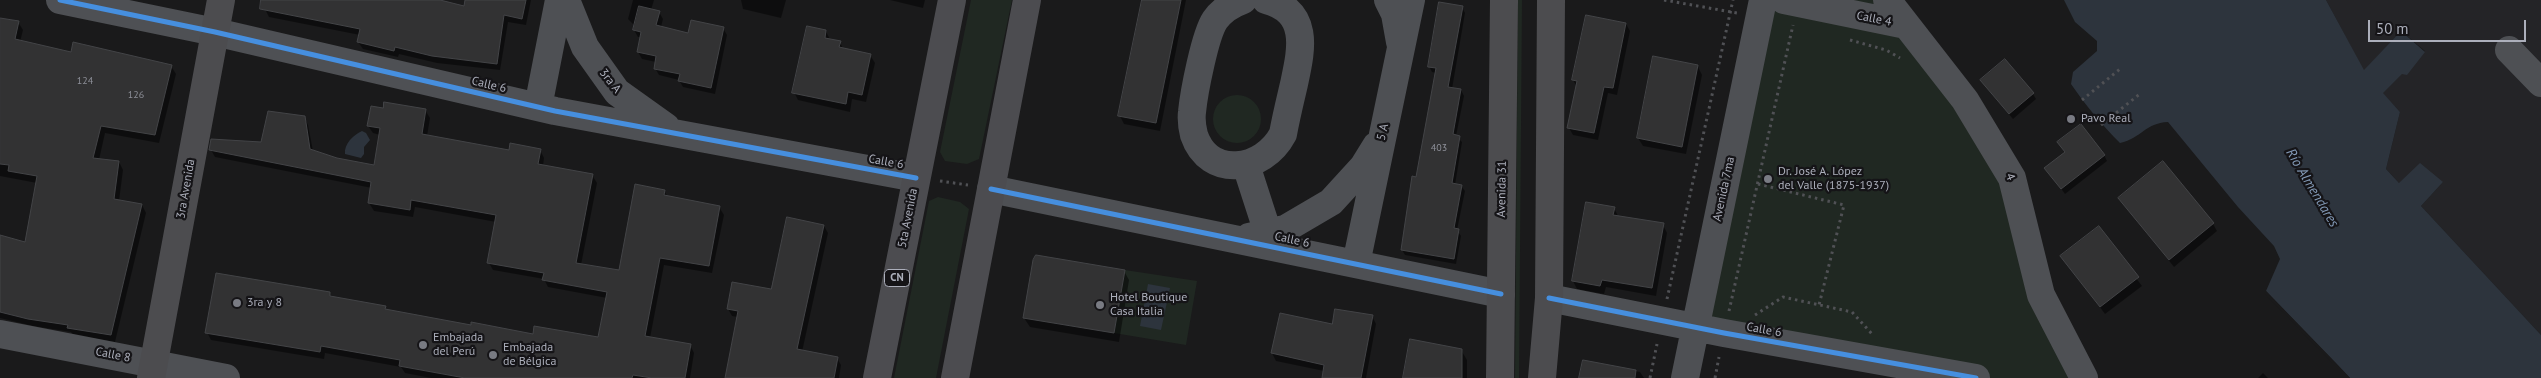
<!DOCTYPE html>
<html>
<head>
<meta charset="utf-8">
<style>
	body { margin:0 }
	#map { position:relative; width:2541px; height:378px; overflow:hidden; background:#1a1a1b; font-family:"PT Sans",sans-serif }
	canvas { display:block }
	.scale { position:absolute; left:2368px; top:20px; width:158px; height:22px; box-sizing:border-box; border:2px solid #acafbb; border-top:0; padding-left:6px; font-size:15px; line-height:18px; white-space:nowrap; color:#acafbb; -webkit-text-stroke:4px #151417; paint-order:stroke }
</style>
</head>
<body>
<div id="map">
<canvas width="2541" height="378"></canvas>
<div class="scale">50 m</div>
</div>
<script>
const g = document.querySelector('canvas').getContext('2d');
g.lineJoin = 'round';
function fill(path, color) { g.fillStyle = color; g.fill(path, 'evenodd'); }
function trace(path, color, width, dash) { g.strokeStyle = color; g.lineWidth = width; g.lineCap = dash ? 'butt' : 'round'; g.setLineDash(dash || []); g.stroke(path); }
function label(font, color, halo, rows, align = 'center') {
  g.font = font + ' "PT Sans",sans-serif'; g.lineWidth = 4.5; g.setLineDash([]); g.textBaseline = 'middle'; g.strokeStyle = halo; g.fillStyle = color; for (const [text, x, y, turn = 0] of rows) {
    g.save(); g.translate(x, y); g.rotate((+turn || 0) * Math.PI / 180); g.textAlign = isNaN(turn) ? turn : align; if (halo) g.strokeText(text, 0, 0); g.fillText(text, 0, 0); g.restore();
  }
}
fill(new Path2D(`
	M2326 0H2541V335L2421 206 2443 182 2399 183 2386 169 2400 112 2382 93 2425 51 2401 31 2364 71Z`), '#242427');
fill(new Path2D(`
	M971 0H1012L979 159 967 164 945 161 940 152Z
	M1518 0H1522L1519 378H1515Z
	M1763 0H1887L1965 100 2084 378H1976L1695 327Z
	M1213 119a24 24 0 1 1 48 0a24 24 0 1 1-48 0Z
	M938 197 960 202 969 209 936 378H894L929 201Z
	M1125 270 1197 281 1186 345 1114 333Z`), '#202822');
fill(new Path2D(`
	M2064 0H2326L2364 70 2401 31 2425 52 2407 75 2402 74 2383 93 2400 112 2386 169 2399 183 2420 163 2443 182 2421 206 2541 335V378H2350L2266 291 2280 259 2274 246 2238 207 2168 122C2145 123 2142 138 2120 143 2102 125 2086 106 2071 84L2073 72 2097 51V41L2075 22Z
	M362 131 366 133 370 140 364 147V154L361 158 345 154C344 144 353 135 362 131Z
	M1148 284 1170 288 1161 330 1140 326Z`), '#2d343d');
fill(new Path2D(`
	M2266 291 2335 362 2350 378H2347L2333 364 2264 293Z`), '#1a1a1b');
fill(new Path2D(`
	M267 0H435L465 7 466 0H531L526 25 508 22 500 70 437 63 399 54 398 57 363 49 358 42 360 35 269 17 265 9Z
	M633 0H654L651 10 659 12 663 19 661 27 689 34 723 28 727 35 715 94 683 87 679 80 659 75 655 68 656 62 642 59 638 52 641 37H638L634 30 635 26 628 19Z
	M741 0H786L781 18 743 9Z
	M890 0H925L923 8Z
	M1143 0H1186L1160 131 1124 124 1120 116Z
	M1462 7 1465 13 1452 89 1461 90 1464 96 1456 136 1462 142 1455 185 1461 186 1465 191 1457 230 1461 236 1456 264 1405 255 1402 250 1436 73 1432 72 1429 66Z
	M0 20 18 22 23 30 20 42 72 54 171 66 176 74 159 143 105 133 99 160 119 162 123 170 119 201 142 205 146 213 115 342 73 335 71 332 33 326 0 318V237L26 244 37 183 0 176Z
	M1626 24 1630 31 1617 95 1608 93 1598 140 1573 135 1569 128 1577 87 1573 80Z
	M826 32 830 39 840 42 843 49 870 55 875 63 866 102 852 99 850 112 798 100 794 92Z
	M1698 67 1702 75 1686 154 1643 146 1638 138Z
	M1985 86 2033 94 2036 99 2013 119Z
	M425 110 430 118 427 136 510 152 540 150 544 158 543 166 592 175 597 183 581 265 620 272 664 191 668 197 719 207 724 215 712 273 664 265 650 338 690 345 694 353 690 378H431L405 373 401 367 325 353 324 359 211 340 207 332 330 293 332 297 385 307 387 311 472 326 534 335 599 339 607 298 548 287 544 279 493 270 489 263 496 222 415 207 413 217 374 211 369 203 372 188 215 157 211 150 262 144 304 117 308 125 313 151 337 159 375 166 380 135 373 133 368 126Z
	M2059 143 2104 155 2107 161 2065 194 2046 168 2065 153Z
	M2120 198 2213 224 2217 231 2174 267Z
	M1587 203 1614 208 1618 216 1663 225 1667 233 1656 296 1606 287 1604 294 1577 289 1573 281Z
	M824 226 828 233 802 352 837 358 841 365 839 378H726L738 317 732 316 728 309 772 290Z
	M2098 228 2142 286 2105 314 2062 256Z
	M1124 271 1129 280 1119 342 1030 327 1024 318Z
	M1372 316 1376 324 1366 378H1323L1324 371 1276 361 1272 353 1333 326Z
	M1461 350 1467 360V378H1404Z
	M1584 361 1640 372 1644 378H1580Z
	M2263 373 2268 378H2258Z`), '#0007');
const building = new Path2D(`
	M261 0H440L464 6 465 0H526L522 19 504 15 497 64 432 56 395 47 394 51 357 42 360 29 260 9Z
	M1142 0H1181L1156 123 1118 116Z
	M1439 2 1463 6 1448 87 1461 89 1453 134 1460 136 1452 183 1462 185 1454 228 1459 229 1454 259 1401 250 1412 176 1416 177 1436 68 1428 67Z
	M639 6 660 11 656 25 688 33 691 20 724 27 711 88 678 81 680 74 654 69 656 56 637 52 641 32 633 30Z
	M1586 15 1626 23 1613 88 1604 87 1594 133 1567 128 1577 81 1572 80Z
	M0 18 19 21 15 39 71 52 73 42 172 65 155 135 101 126 93 158 119 161 114 199 142 204 111 335 67 328 68 325 28 319 0 312V235L25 242 37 176 8 171 9 165 0 164Z
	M807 26 826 30 825 38 841 41 839 47 871 54 862 95 848 92 846 104 792 93Z
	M1653 56 1698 65 1682 147 1637 138Z
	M2005 59 2034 93 2009 114 1980 80Z
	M384 102 426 109 422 134 509 150 510 143 541 149 538 164 593 174 576 263 619 270 635 184 665 190 664 195 720 206 709 266 660 258 645 336 691 344 685 378H652L633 375 632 378H465L399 366 400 360 321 346 320 352 205 333 216 273 330 292V296L386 306 385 309 471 325V322L533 334 534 326 598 337 607 292 542 280 544 273 487 263 496 215 411 200 410 210 368 203 371 182 209 150 211 139 261 142 268 111 305 116 310 149 337 158 374 165 380 128 367 126 371 106 383 108Z
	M2081 124 2105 155 2061 189 2044 168 2065 152 2057 142Z
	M2163 161 2214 223 2169 260 2118 198Z
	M1586 202 1615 207 1613 215 1664 223 1652 288 1602 280 1600 286 1572 281Z
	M787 217 824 225 797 349 838 357 834 378H725L738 311 727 309 732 282 771 289Z
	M2099 226 2139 277 2100 307 2060 256Z
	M1036 255 1125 270 1114 333 1023 318 1033 260Z
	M1335 309 1373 315 1361 378H1322L1324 365 1271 353 1280 313 1332 324Z
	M1410 339 1462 349V378H1403Z
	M1583 360 1636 370 1635 378H1579Z`);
fill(building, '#323233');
trace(building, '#434447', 1);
trace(new Path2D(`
	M1664 0 1737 13
	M1850 40 1886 50 1900 58
	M2082 100 2120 69
	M2101 125 2141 93
	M940 181 968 185
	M1758 184 1844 205 1819 305
	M1667 299 1733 0
	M1729 311 1793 25
	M1755 315 1783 297 1852 312 1872 334
	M1650 378 1657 344
	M1715 378 1719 357`), '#505155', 3, [2.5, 4]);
trace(new Path2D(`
	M60 0 215 32 555 111 916 178
	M566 0 585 47 617 92 666 127
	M1243 0C1232 4 1222 10 1215 20 1205 35 1194 92 1192 112 1191 120 1192 127 1194 135 1209 179 1263 172 1283 134 1286 117 1290 101 1294 84 1301 51 1311 12 1266 0
	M1388 0 1395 14 1400 42
	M1784 0 1906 25
	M1887 0 1965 100 2012 178 2041 295 2084 378
	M2509 50 2541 83
	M538 107 559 0
	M1246 165 1268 233
	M991 189 1501 294
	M1249 237 1285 229 1331 202 1363 167 1376 146
	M1356 264 1411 0
	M1549 298 1724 333 1976 378
	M0 334 226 378
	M1685 378 1763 0`), '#4e5054', 28);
trace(new Path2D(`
	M151 378 221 0
	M1500 378 1504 0
	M1542 378 1549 298 1551 0`), '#4c4c4f', 28);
trace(new Path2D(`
	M877 378 952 0
	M955 378 1027 0`), '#4c4c50', 28);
trace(new Path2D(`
	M60 0 215 32 555 111 916 178
	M991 189 1501 294
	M1549 298 1724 333 1976 378`), '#468fdf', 5);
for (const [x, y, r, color] of [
	[2071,119,5,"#797b83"],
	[1768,179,5,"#797b83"],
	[237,303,5,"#797b83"],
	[1100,305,5,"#797b83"],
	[423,345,5,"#797b83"],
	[493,355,5,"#797b83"]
]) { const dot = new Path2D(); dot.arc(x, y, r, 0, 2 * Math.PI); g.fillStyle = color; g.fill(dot); trace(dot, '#151417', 2); }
label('10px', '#8e9099', null, [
	["124",85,81],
	["126",136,95],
	["403",1439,148]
]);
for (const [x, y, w] of [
	[897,278,25]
]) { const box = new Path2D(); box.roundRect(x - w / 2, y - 8.5, w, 17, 4); g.fillStyle = '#151417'; g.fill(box); trace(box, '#acafbb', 1); }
label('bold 11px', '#acafbb', null, [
	["CN",897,278]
]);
label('12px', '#acafbb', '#151417', [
	["Calle 4",1874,19,11],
	["3ra A",610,81,52],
	["Calle 6",489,85,13],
	["5 A",1383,132,-78],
	["Calle 6",886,162,10],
	["4",2010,177,67],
	["3ra Avenida",186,189,-80],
	["Avenida 31",1502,189,-89],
	["Avenida 7ma",1724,189,-78],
	["5ta Avenida",908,218,-79],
	["Calle 6",1292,240,12],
	["Calle 6",1764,330,10],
	["Calle 8",113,355,11]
]);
label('12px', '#acafbb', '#151417', [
	["Pavo Real",2081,119],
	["Dr. José A. López",1778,172],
	["del Valle (1875-1937)",1778,186],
	["Hotel Boutique",1110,298],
	["Casa Italia",1110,312],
	["3ra y 8",247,303],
	["Embajada",433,338],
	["del Perú",433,352],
	["Embajada",503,348],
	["de Bélgica",503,362]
], 'left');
label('italic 14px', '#839ab7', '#151417', [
	["Río Almendares",2312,188,59]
]);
</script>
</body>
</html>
